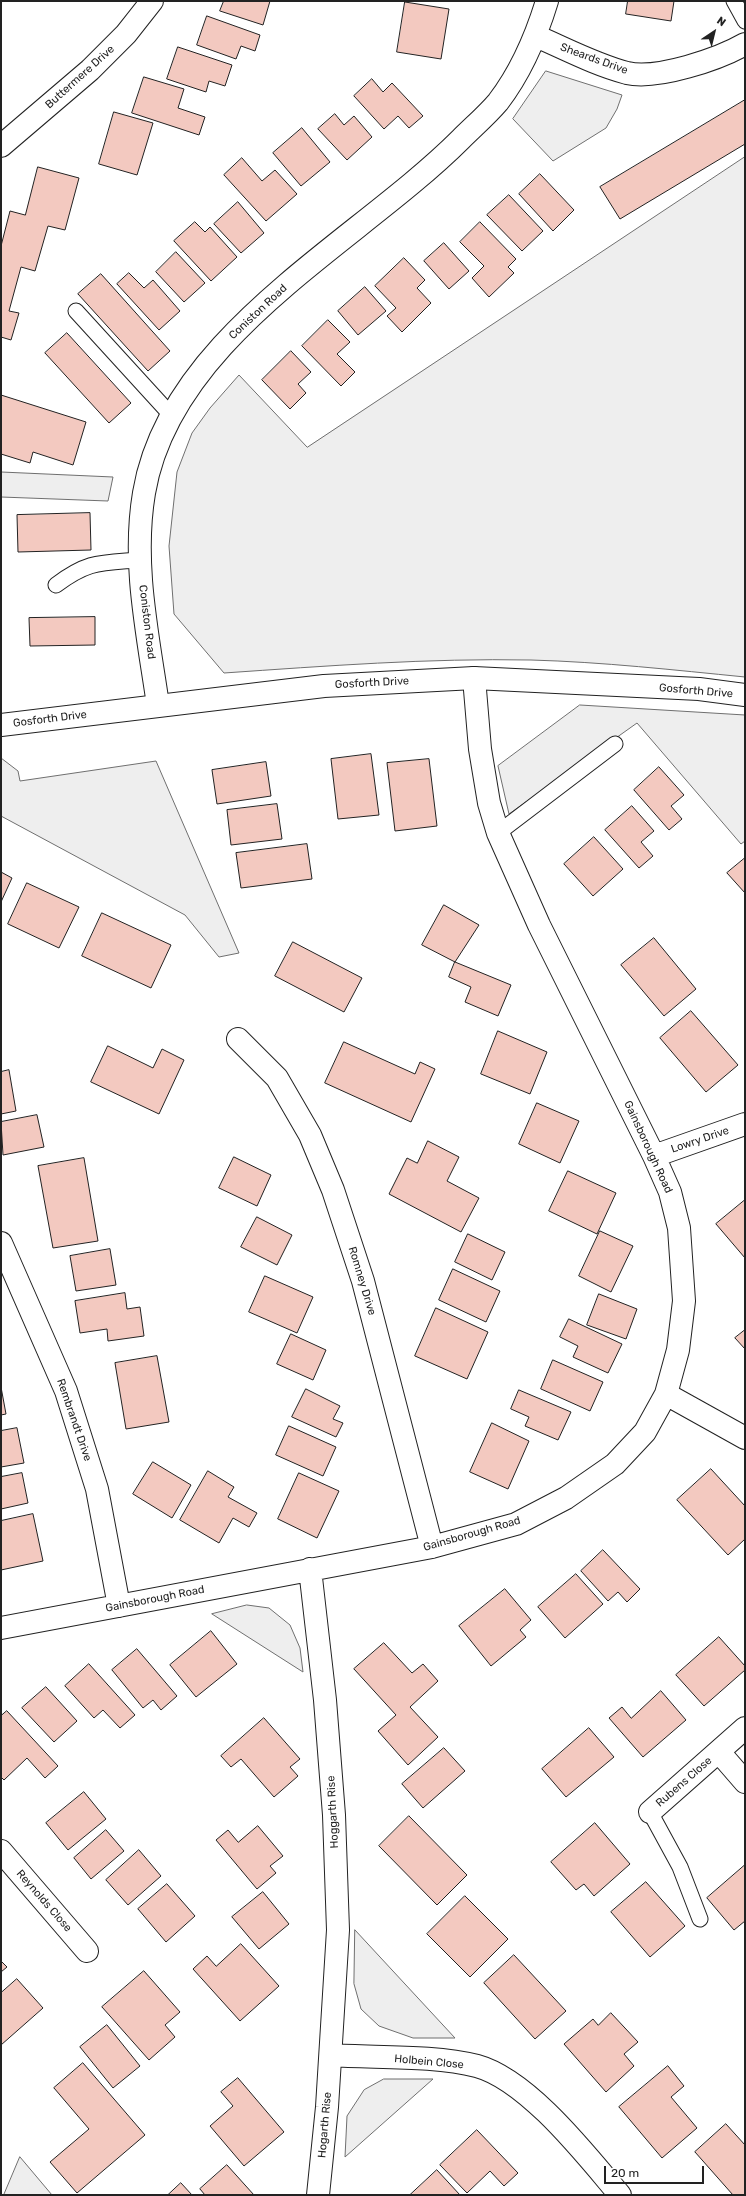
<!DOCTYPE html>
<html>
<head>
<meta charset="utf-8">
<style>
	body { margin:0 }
	#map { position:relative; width:746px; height:2196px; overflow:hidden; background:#fff; font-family:Rubik,sans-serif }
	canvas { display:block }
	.frame { position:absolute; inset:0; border:2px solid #222; pointer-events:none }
	.north { position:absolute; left:694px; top:12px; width:40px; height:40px; -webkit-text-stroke:3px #fff; paint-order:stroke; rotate:35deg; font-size:11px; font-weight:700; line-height:16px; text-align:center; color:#222 }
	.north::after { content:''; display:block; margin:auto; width:14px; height:18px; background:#222; clip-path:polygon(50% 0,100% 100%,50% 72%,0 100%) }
	.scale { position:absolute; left:604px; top:2166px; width:100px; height:18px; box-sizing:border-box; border:2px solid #222; border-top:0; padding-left:5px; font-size:12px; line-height:14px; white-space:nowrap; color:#222; -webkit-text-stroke:3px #fff; paint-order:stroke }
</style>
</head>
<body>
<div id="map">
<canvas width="746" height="2196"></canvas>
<div class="frame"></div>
<div class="north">N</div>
<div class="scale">20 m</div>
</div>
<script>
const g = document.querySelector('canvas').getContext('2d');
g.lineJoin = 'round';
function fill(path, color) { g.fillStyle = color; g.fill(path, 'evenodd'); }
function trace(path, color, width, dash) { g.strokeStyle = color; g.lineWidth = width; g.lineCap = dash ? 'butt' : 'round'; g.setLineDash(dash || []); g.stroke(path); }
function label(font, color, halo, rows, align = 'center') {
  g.font = font + ' Rubik,sans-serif'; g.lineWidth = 3; g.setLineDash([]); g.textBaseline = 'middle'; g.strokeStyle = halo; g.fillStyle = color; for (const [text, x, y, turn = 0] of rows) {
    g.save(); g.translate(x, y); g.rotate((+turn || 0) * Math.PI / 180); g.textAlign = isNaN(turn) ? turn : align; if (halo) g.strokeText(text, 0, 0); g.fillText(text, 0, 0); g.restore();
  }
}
const green = new Path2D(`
	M546 71 622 95 617 109 606 128 553 161 513 119Z
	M745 157V677C674 670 603 662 531 660 429 658 326 666 224 673L174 614 169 546 177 472 192 433 210 408 239 375 307 447Z
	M1 472 113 477 108 501 1 497Z
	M580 705 745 715V841L741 844 637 723 509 814 498 766Z
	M1 758 18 771 20 781 156 761 239 953 219 957 185 915 1 816Z
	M247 1605 269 1608 290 1625 300 1648 303 1672 212 1614Z
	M355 1930 455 2038H413L379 2026 361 2009 354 1984Z
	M384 2079H433L345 2157 347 2116 364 2090Z
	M20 2157 52 2195H4Z`);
fill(green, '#eee');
trace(green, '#6f6f6f', 1);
const building = new Path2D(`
	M224 1H270L263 25 220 11Z
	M628 1H674L671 21 626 14Z
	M405 2 449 9 441 59 397 52Z
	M207 16 260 35 255 51 241 46 236 59 197 45Z
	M178 47 232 65 225 86 209 81 206 92 167 79Z
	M144 77 184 89 178 108 205 117 199 135 132 113Z
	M372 79 383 92 392 83 423 116 409 128 398 116 384 129 354 96Z
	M745 100V144L620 219 600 187Z
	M114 112 153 123 137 175 99 164Z
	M335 114 344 125 354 116 372 137 347 160 318 129Z
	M302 128 330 162 301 186 273 153Z
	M242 158 262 181 275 170 297 194 266 221 224 175Z
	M38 167 79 178 65 230 48 226 35 271 21 267 9 311 19 313 11 340 1 337V246L10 211 25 215Z
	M540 174 574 210 553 231 519 194Z
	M509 195 543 231 522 251 487 215Z
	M238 202 264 233 241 253 214 224Z
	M195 222 205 232 210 227 237 257 211 281 174 241Z
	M480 222 516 259 508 267 514 273 489 297 472 278 484 266 460 242Z
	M444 243 469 271 449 289 424 261Z
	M176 252 205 283 184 302 156 272Z
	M404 258 425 280 417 288 431 303 402 332 387 316 396 308 375 286Z
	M129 273 144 288 153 280 180 311 159 330 117 284Z
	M101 274 170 351 148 371 78 294Z
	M365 287 386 311 358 335 338 311Z
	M328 320 350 342 337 354 355 372 341 386 302 346Z
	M67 333 131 403 109 423 45 353Z
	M291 351 311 372 298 384 306 393 290 409 262 380Z
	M1 395 86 422 73 465 33 452 30 463 1 454Z
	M90 513 91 550 18 552 17 515Z
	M95 617V645L30 646 29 618Z
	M371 754 379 815 338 819 331 759Z
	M429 759 437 826 395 831 387 763Z
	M266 762 271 796 217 804 212 770Z
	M659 767 684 795 671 806 682 819 669 830 634 790Z
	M277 804 282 839 231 845 227 810Z
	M632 806 654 831 641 842 653 856 639 868 605 830Z
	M594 837 623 869 593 896 564 864Z
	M307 844 312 879 241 888 236 853Z
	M745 858V893L727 873Z
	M1 872 12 878 1 902Z
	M27 883 79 907 59 948 8 924Z
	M444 905 479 925 455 962 422 945Z
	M102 913 171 945 151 988 82 956Z
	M654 938 696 989 664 1016 621 965Z
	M293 942 362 978 344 1012 275 976Z
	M455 962 511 985 498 1016 465 1002 471 987 449 977Z
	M691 1011 738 1065 706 1092 660 1038Z
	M498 1031 547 1052 530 1094 481 1074Z
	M344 1042 415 1074 420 1062 435 1069 411 1122 325 1083Z
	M108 1046 153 1068 162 1049 184 1060 159 1114 91 1082Z
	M9 1070 16 1111 1 1114V1072Z
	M537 1103 579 1121 560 1163 519 1144Z
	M37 1115 44 1147 3 1155 1 1122Z
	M428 1141 459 1157 447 1181 479 1198 461 1232 389 1194 407 1158 417 1163Z
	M234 1157 271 1175 257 1206 219 1188Z
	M84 1158 98 1241 53 1248 38 1166Z
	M568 1171 616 1193 597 1234 549 1211Z
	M745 1200V1258L716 1224Z
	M257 1217 292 1235 277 1265 241 1247Z
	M600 1231 633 1246 611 1292 579 1276Z
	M468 1234 505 1252 492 1280 455 1262Z
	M110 1249 116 1285 76 1291 70 1256Z
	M453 1269 500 1291 486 1322 439 1300Z
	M265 1276 313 1297 297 1333 249 1312Z
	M125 1293 127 1309 140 1307 144 1336 108 1341 107 1329 80 1333 75 1301Z
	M599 1294 637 1309 626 1339 587 1325Z
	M436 1308 488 1332 467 1379 415 1356Z
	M569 1319 622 1344 608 1373 573 1357 578 1346 560 1337Z
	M745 1330V1349L735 1338Z
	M291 1334 326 1350 313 1380 277 1364Z
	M157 1356 169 1422 126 1429 115 1363Z
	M553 1360 603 1382 590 1411 541 1389Z
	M1 1387 6 1414 1 1415Z
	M306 1389 340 1406 333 1419 343 1423 336 1437 292 1417Z
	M519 1390 571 1412 558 1440 525 1426 529 1417 511 1409Z
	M492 1423 529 1441 508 1489 470 1472Z
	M289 1426 336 1447 323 1476 276 1455Z
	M17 1428 24 1463 1 1467V1431Z
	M153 1462 191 1485 172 1518 133 1494Z
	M711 1469 745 1506V1539L728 1555 677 1500Z
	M208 1471 234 1487 228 1497 257 1513 249 1527 233 1518 219 1543 180 1520Z
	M22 1473 28 1503 1 1509V1477Z
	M299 1473 339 1491 317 1538 278 1519Z
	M33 1514 43 1561 1 1570V1521Z
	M603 1550 640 1589 627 1602 618 1592 608 1601 581 1571Z
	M576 1574 603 1604 565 1638 538 1607Z
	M505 1589 531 1620 520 1630 526 1637 491 1666 459 1626Z
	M211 1631 237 1664 196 1697 170 1665Z
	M719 1637 745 1666V1670L704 1706 676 1675Z
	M384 1643 412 1673 423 1664 438 1681 410 1707 438 1737 408 1765 378 1731 396 1715 354 1669Z
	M137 1649 177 1696 161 1710 153 1700 143 1708 112 1670Z
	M89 1664 135 1715 120 1728 103 1710 94 1718 65 1686Z
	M46 1687 77 1721 54 1742 22 1708Z
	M661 1691 686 1720 643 1757 609 1718 622 1707 631 1718Z
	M7 1711 58 1766 45 1778 27 1758 4 1780 1 1777V1716Z
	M264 1718 300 1759 290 1767 298 1776 274 1797 241 1759 231 1767 221 1756Z
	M589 1728 614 1757 566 1797 542 1769Z
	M444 1748 465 1771 423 1808 402 1784Z
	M84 1792 106 1819 68 1850 46 1823Z
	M409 1816 467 1875 437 1905 379 1846Z
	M595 1823 630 1864 594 1896 584 1884 576 1890 551 1862Z
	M258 1826 283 1856 270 1866 276 1873 257 1889 216 1840 228 1830 238 1842Z
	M106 1830 124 1851 91 1879 74 1858Z
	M139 1850 161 1876 128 1905 106 1880Z
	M745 1865V1921L734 1930 707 1898Z
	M646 1882 685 1926 650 1957 611 1912Z
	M167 1884 195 1916 166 1942 138 1909Z
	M263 1892 289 1924 259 1949 232 1917Z
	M465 1896 508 1939 470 1977 427 1934Z
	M241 1944 279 1986 240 2021 193 1969 207 1956 216 1966Z
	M514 1955 566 2011 535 2039 484 1983Z
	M1 1961 7 1967 1 1972Z
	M144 1971 180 2012 165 2025 175 2037 149 2060 102 2007Z
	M17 1979 43 2008 1 2045V1993Z
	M611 2013 638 2042 624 2054 634 2066 606 2092 564 2044 593 2019 598 2025Z
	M107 2025 140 2066 113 2088 80 2047Z
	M83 2063 145 2135 77 2193 50 2162 89 2129 54 2088Z
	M668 2066 684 2086 671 2097 697 2128 662 2158 619 2107Z
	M238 2078 284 2132 244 2166 210 2126 233 2106 221 2092Z
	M726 2124 745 2145V2195H733L695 2152Z
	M477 2130 518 2173 504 2186 490 2171 467 2193 440 2165Z
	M227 2165 254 2195H205L200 2189Z
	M437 2170 460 2195H410Z
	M181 2183 192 2195H168Z`);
fill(building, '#f3c9c0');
trace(building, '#222', 1);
const service = new Path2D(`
	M734 1 745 21
	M76 311 171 415
	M56 585C88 561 100 563 138 560
	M498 833 615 744
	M650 1812 680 1867 700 1919`);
const minor = new Path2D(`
	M536 36C566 49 596 65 627 73 657 80 719 59 745 44
	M1 146 90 70 126 34 152 1
	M158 705C148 635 132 564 144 493 170 336 357 243 461 139 473 127 487 115 498 102 521 72 536 37 547 1
	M238 1039 277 1078 310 1135 333 1190 363 1281 432 1547
	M654 1156 745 1124
	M1 1243 66 1391 97 1489 119 1606
	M666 1394 745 1438
	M310 1569 325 1700 334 1815 338 1930 327 2107 318 2195
	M1 1628 432 1547 516 1524 566 1498 615 1464 645 1432 666 1394 678 1350 684 1301 679 1228 670 1192 654 1156 539 925 498 833 489 803 480 749 474 678
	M719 1752 745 1782
	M650 1812 745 1728
	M1 1851 87 1951
	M331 2055C375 2058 434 2055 477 2066 528 2080 586 2155 620 2195`);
const tertiary = new Path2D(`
	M1 725 324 686 474 678 699 689 745 695`);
trace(service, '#222', 17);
trace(minor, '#222', 24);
trace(tertiary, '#222', 24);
trace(service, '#fff', 15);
trace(minor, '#fff', 22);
trace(tertiary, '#fff', 22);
label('11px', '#222', '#fff', [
	["Sheards Drive",594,59,20],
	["Buttermere Drive",80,77,-42],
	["Coniston Road",258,312,-43],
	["Coniston Road",147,622,83],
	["Gosforth Drive",372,683,-3],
	["Gosforth Drive",696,691,5],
	["Gosforth Drive",50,719,-7],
	["Lowry Drive",700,1140,-19],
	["Gainsborough Road",648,1147,65],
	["Romney Drive",362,1281,73],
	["Rembrandt Drive",74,1420,71],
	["Gainsborough Road",472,1534,-16],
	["Gainsborough Road",155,1599,-11],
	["Rubens Close",684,1782,-41],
	["Hoggarth Rise",333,1812,-93],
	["Reynolds Close",44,1901,49],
	["Holbein Close",429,2062,5],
	["Hogarth Rise",325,2125,-85]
]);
</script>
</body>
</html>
